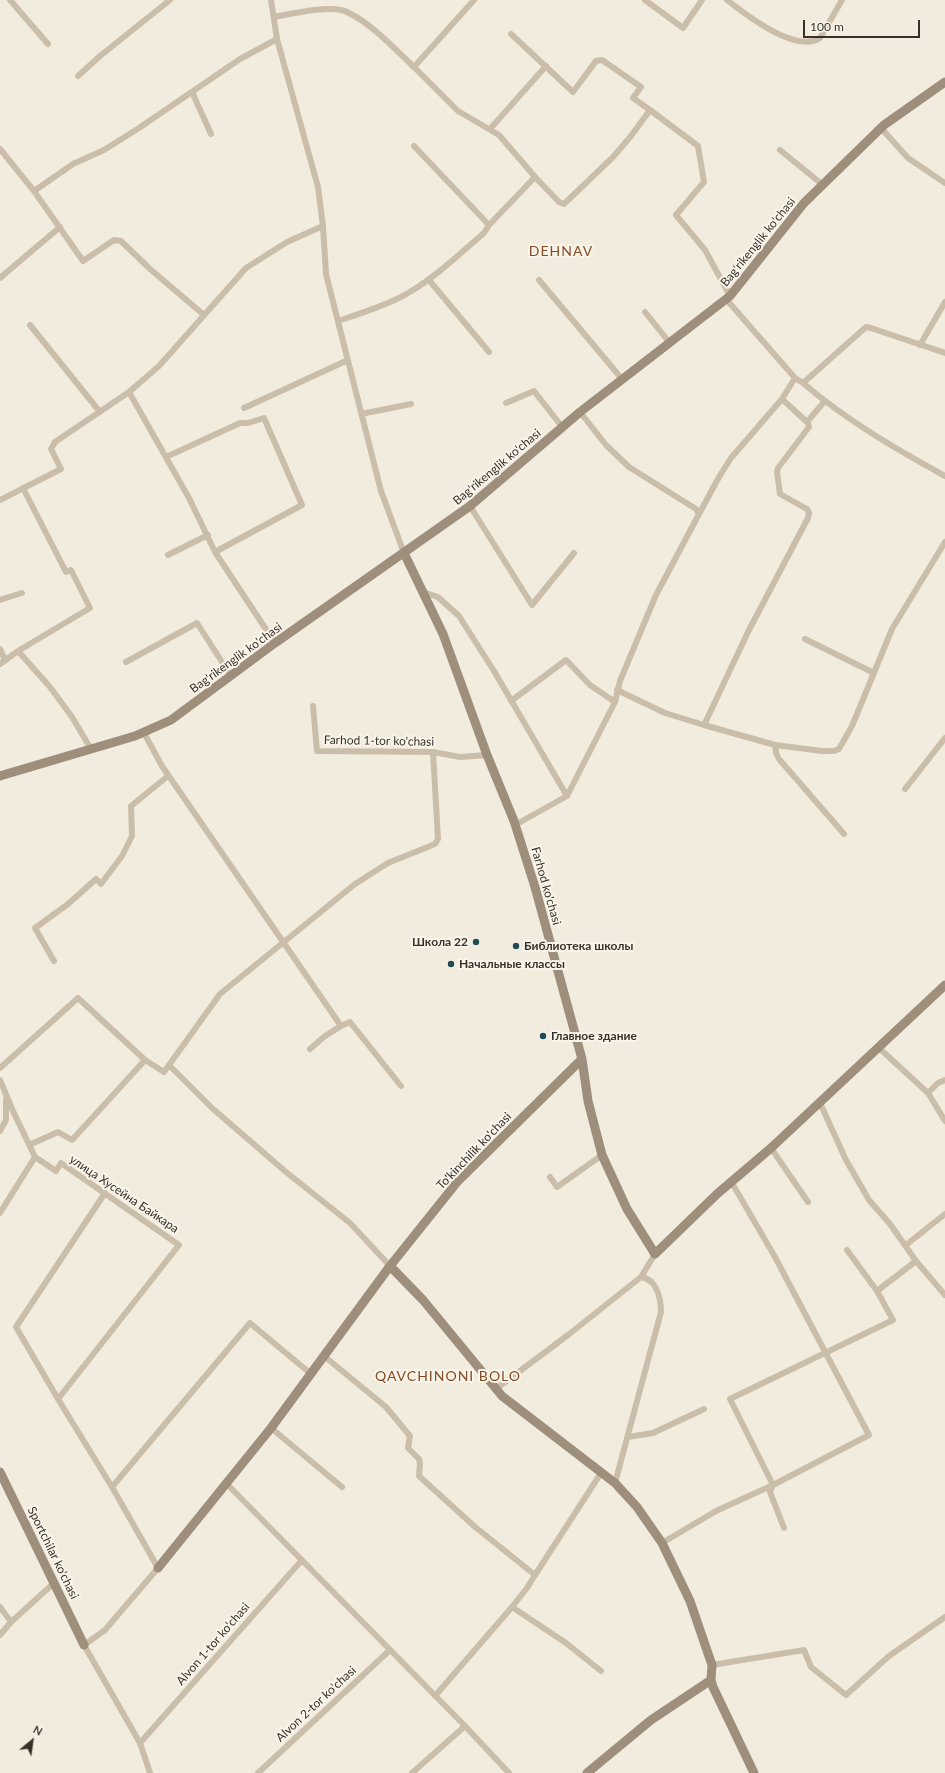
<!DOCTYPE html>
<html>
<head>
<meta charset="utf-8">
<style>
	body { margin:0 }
	#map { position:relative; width:945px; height:1773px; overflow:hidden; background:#f2ecde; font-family:Lato,sans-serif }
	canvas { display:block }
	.north { position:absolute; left:12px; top:1721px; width:40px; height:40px; -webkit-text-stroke:3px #faf5eb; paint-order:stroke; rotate:29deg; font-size:11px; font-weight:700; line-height:16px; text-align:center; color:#38312a }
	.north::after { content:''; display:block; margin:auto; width:14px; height:18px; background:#38312a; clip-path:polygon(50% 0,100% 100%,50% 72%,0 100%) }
	.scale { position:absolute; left:803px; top:20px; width:117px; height:18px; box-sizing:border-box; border:2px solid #38312a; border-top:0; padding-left:5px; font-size:12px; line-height:14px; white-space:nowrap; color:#38312a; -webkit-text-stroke:3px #faf5eb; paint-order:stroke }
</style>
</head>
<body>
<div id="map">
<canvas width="945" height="1773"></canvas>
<div class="north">N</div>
<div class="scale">100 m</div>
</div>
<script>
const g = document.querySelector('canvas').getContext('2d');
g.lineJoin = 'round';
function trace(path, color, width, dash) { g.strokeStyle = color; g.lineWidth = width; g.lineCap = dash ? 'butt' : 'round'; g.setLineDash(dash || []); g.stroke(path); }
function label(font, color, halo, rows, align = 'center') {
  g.font = font + ' Lato,sans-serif'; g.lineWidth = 4; g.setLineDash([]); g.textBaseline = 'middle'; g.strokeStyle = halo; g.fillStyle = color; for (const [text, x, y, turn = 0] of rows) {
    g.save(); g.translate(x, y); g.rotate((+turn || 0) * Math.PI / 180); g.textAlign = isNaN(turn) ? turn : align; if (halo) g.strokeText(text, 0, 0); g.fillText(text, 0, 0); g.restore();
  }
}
trace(new Path2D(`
	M10 0 48 44
	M271 0 277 39 318 187 323 226 326 274 381 491 404 553
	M474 0 414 67 458 111 499 135 536 178 559 202 564 204 613 157 631 136 650 110 633 98 641 87 602 60 596 61 573 92 511 34
	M645 0 683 28 702 0
	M727 0C746 15 796 54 820 38L842 0
	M274 17C291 14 324 6 341 10 364 16 396 50 414 67
	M78 76 100 56 170 0
	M192 92 211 134
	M650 110 698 146 704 182 676 215 705 250 730 296
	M881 128 908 158 945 183
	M490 129 546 66
	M414 146 489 225 535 177
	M0 149 34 191 83 261 114 240 121 241 150 269 204 315
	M780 150 823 185
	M34 191 73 164 104 150 139 128 240 59 277 39
	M0 278 60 227
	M429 280 489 352
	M539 280 622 379
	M645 312 669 342
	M338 321C359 314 381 307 401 297 432 281 458 255 484 233L489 225
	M30 325 100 412
	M920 345 945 302
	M795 378 803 383 866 327 871 328 945 353
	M803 383C846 420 896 449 945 476
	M129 392 189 498 215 552 275 643
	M506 403 534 391 563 428
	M244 408 348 360
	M361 414 411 404
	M807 422 824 402
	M166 457 240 423H248L264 418 302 505 215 552
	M0 500 61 469 51 449 55 442 129 392 159 366 246 268 287 242 323 226
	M470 506 532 605 574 553
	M699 514 719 477 731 458 782 399 795 378 726 299
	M168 555 208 535
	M423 592 438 597 459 616 494 671 567 796
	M0 600 22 593
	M805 639 874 673
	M0 649 5 660
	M18 651 50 687 72 717 91 749
	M126 662 197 623 231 676
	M0 664 18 651 90 608 71 570 66 572 23 488
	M617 690 665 713 704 725 775 745 822 751H834L839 749 852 726 892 629 945 542
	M511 701 566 660 590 685 615 702
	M313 706 317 751 433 752 460 757 487 755
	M704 725 749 630 808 518 809 513 807 509 780 494 777 472 778 468 809 427 808 423 782 399
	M144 733 162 766 341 1026 350 1022 401 1086
	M775 745 776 753 779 759 844 834
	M905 789 945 738
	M515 825 567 796 615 702 620 681 656 595 699 514 696 509 629 467 606 445 580 412
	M54 961 35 928 68 904 96 879 101 884 122 856 132 836 131 806 168 776
	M879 1048 928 1093 945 1121
	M310 1049 325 1036 341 1026
	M170 1066 212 1108 286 1172 350 1223 390 1266
	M0 1068 78 998 145 1060 164 1072 220 994 355 884 388 863 435 844 438 839 433 752
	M0 1080 13 1111 35 1157 56 1171 61 1163 179 1245 58 1399 112 1487 158 1568 105 1630 84 1645 140 1743 150 1773
	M928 1093 938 1083 945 1080
	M820 1103 846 1160 869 1200 890 1224 916 1261 945 1295
	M0 1131 6 1120V1099
	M29 1145 58 1132 72 1140 145 1060
	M771 1148 808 1202
	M550 1177 557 1187 602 1155
	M0 1213 35 1157
	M906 1245 945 1214
	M847 1250 877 1291 916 1261
	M324 1356 386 1407 410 1436 408 1448 419 1459 420 1464 419 1476 474 1526 535 1575 527 1588 512 1607 435 1696
	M496 1389 568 1335 641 1277 655 1254
	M58 1399 16 1327 105 1193
	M271 1428 342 1487
	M628 1437 653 1433 704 1409
	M226 1483 465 1726 509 1773
	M615 1483 661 1312C661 1299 657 1279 641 1277
	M112 1487 250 1323 311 1374
	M784 1528 770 1492 773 1485 730 1399 893 1320 877 1291
	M662 1543 716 1511 773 1485 869 1435 775 1257 732 1183
	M535 1575 601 1473
	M0 1607 11 1622 0 1635
	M512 1607 566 1643 601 1671
	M11 1622 54 1583
	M712 1665 804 1650 811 1667 846 1695 889 1656 945 1617
	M140 1743 302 1560
	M258 1773 390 1650
	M412 1773 465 1726`), '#cabeaa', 6);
trace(new Path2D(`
	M404 553 443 634 487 755 514 821 535 887 582 1059 588 1101 602 1155 627 1209 655 1254 717 1194 771 1148 945 985
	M0 776 135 736 171 720 275 643 470 506 580 412 730 296 804 203 884 125 945 82
	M390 1266 423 1300 502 1396 615 1483 637 1507 662 1543 690 1601 712 1665 711 1680 713 1687 754 1773
	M0 1472 84 1645
	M158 1568 271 1428 390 1266 458 1181 582 1059
	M587 1773 651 1720 711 1680`), '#9e8e7c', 9);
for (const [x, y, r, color] of [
	[476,942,4,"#204c59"],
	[516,946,4,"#204c59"],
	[451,964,4,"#204c59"],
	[543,1036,4,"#204c59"]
]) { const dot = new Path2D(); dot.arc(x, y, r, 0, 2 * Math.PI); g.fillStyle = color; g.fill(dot); trace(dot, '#faf5eb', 1.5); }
label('12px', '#38312a', '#faf5eb', [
	["Bag'rikenglik ko'chasi",758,242,-51],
	["Bag'rikenglik ko'chasi",497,467,-40],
	["Bag'rikenglik ko'chasi",236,658,-36],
	["Farhod 1-tor ko'chasi",379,741,1],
	["Farhod ko'chasi",546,886,74],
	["To'kinchilik ko'chasi",474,1151,-46],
	["улица Хусейна Байкара",124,1194,34],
	["Sportchilar ko‘chasi",53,1553,64],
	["Alvon 1-tor ko‘chasi",213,1644,-49],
	["Alvon 2-tor ko‘chasi",316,1704,-43]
]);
label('bold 12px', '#38312a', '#faf5eb', [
	["Школа 22",468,942,"right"],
	["Библиотека школы",524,946],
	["Начальные классы",459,964],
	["Главное здание",551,1036]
], 'left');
g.letterSpacing = '1px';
label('14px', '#854c24', '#faf5eb', [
	["DEHNAV",561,251],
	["QAVCHINONI BOLO",448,1376]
]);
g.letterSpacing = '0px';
</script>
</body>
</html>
